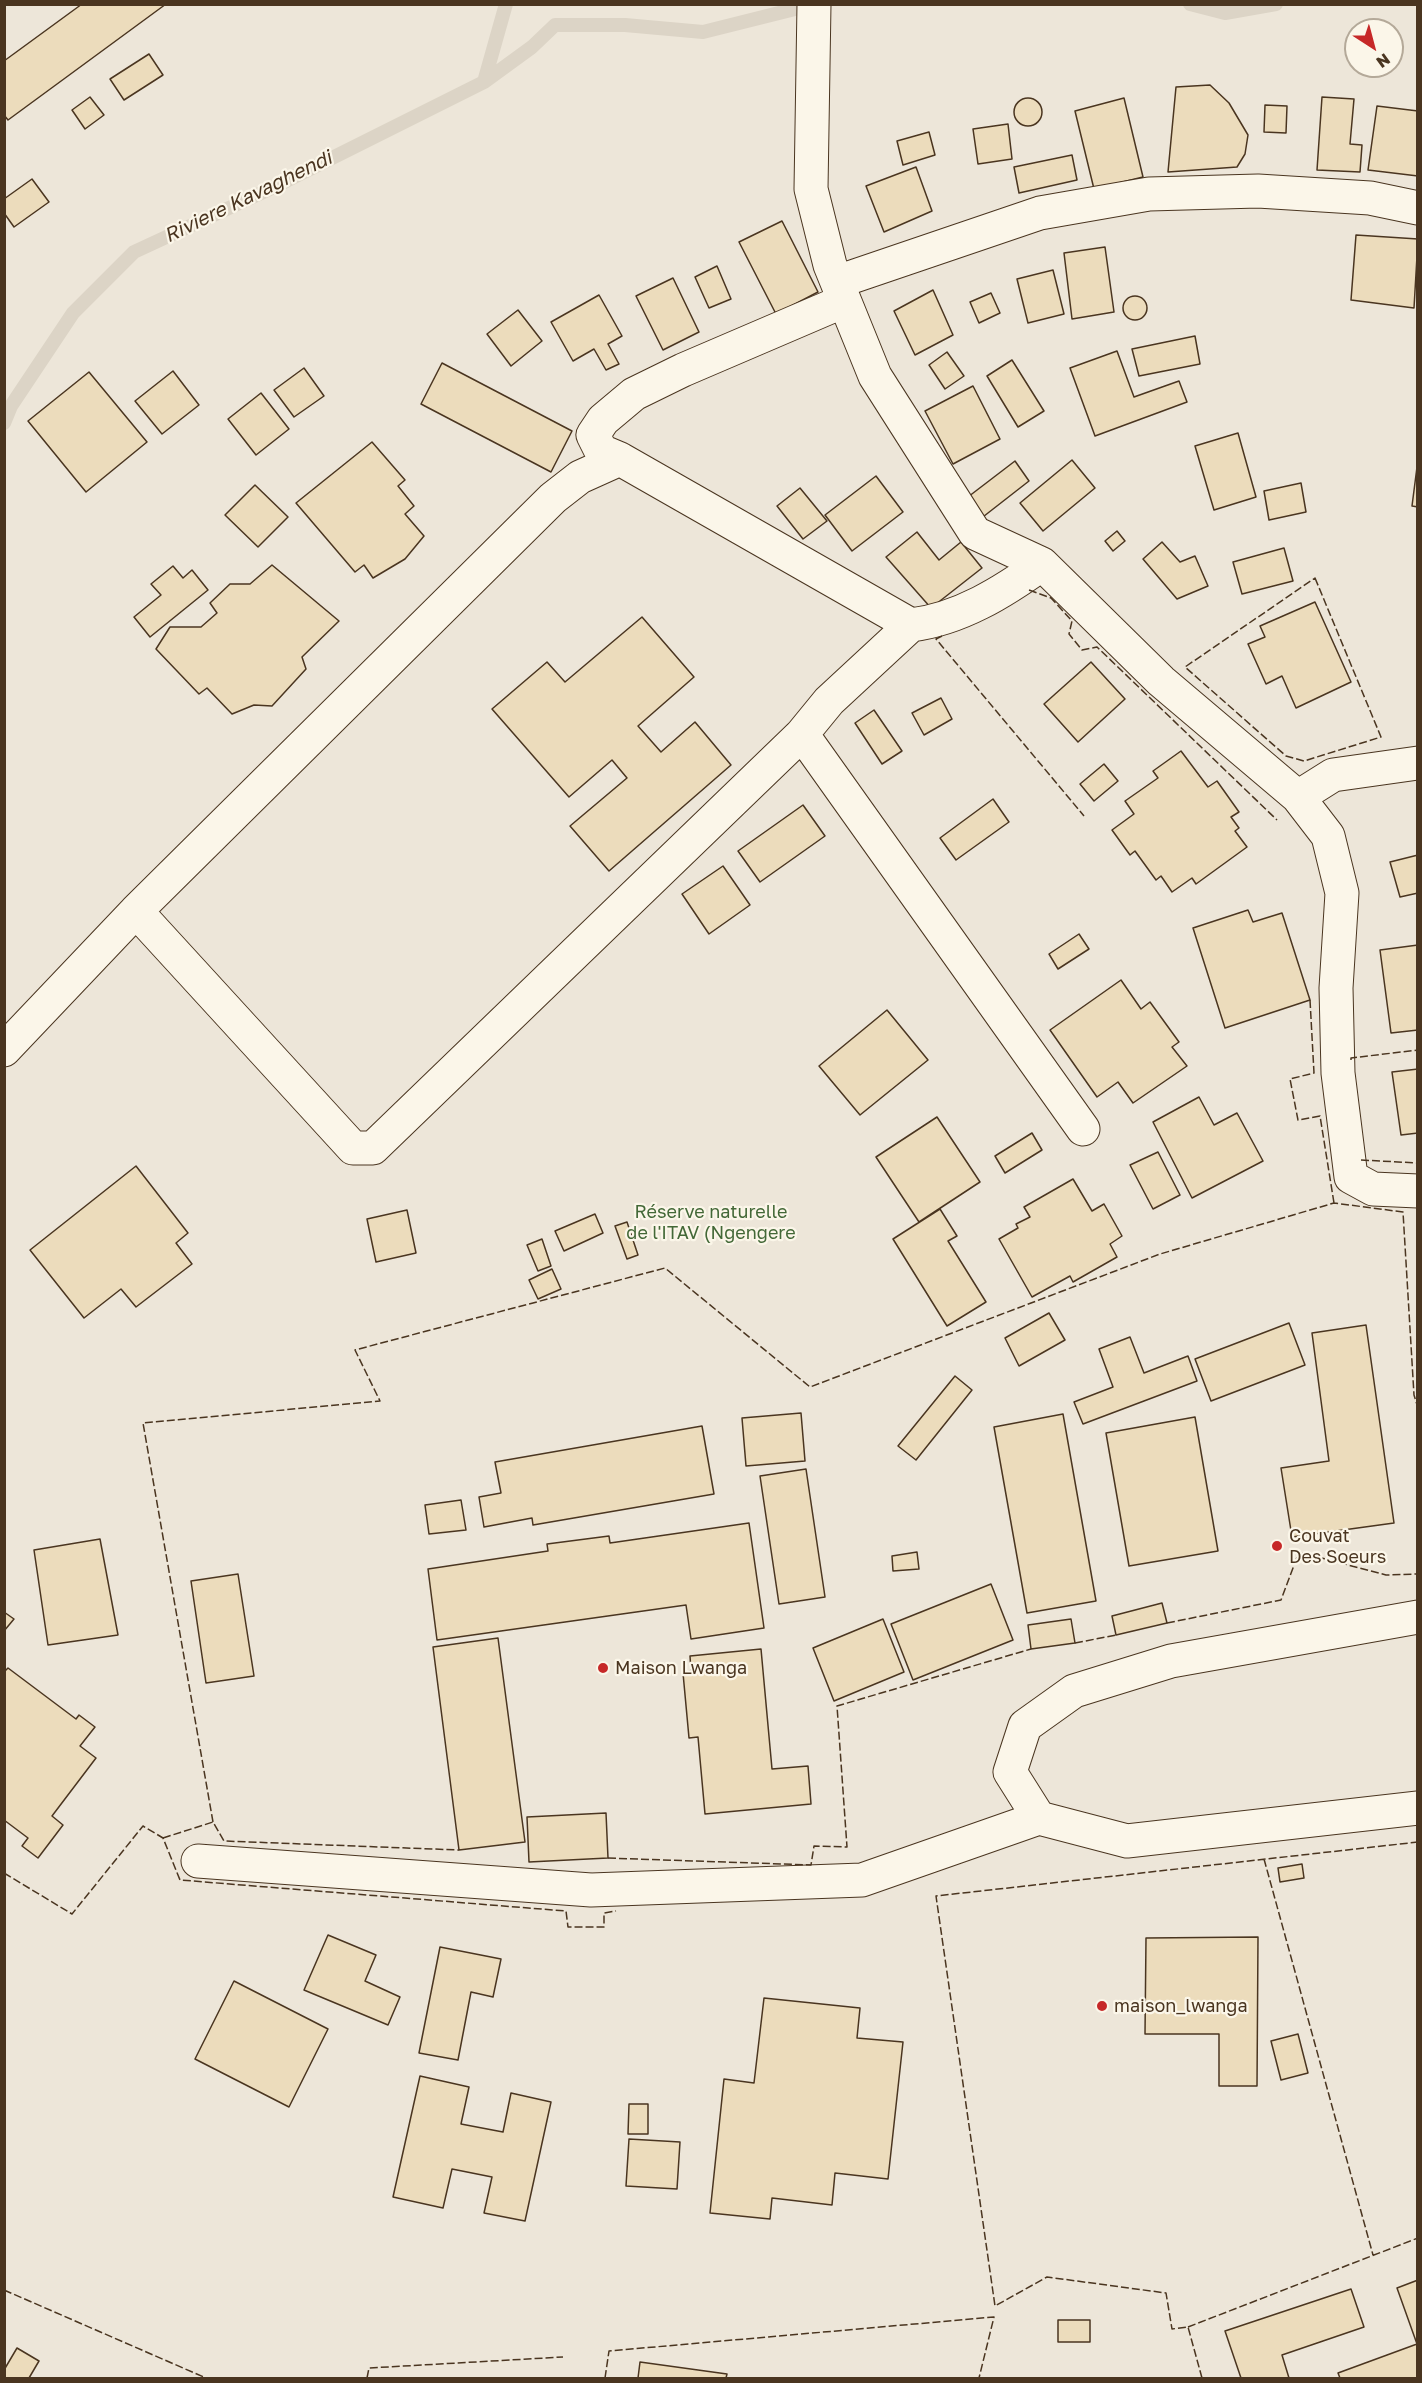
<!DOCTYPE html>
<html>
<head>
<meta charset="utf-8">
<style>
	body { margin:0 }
	#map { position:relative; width:1422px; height:2383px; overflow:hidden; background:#fbf6e9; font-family:"Golos Text",sans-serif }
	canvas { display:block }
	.frame { position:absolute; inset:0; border:6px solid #4a3520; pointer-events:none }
	.north { position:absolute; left:1344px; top:18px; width:60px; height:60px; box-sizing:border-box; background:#fbf6e9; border:2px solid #b4a999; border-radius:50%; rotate:144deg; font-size:16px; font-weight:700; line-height:24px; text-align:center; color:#4a3520 }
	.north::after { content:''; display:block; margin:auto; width:21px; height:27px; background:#c62828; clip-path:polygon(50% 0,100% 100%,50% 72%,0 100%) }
</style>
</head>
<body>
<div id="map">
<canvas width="1422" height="2383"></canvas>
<div class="frame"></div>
<div class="north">N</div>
</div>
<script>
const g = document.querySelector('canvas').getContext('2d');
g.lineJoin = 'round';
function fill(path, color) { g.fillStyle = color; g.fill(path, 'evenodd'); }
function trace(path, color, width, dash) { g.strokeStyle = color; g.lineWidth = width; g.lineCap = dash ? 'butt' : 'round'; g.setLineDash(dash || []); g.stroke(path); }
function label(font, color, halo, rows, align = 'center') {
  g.font = font + ' "Golos Text",sans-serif'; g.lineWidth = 4.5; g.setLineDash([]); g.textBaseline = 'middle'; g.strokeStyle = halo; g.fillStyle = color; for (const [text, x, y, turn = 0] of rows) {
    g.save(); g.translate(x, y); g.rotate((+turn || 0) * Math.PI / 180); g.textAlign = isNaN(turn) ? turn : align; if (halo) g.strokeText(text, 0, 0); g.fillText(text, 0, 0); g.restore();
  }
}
const green = new Path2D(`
	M5 5H1417V2378H5ZM1356 30H1392V66H1356Z`);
fill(green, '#ede6d9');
trace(green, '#887966', 1.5);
trace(new Path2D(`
	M1190 4 1225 13 1276 4
	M484 82 506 4
	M4 423 11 406 73 313 134 252 272 188 484 82 532 47 555 25H625L703 32 815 4`), '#dcd4c6', 14);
const building = new Path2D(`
	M82 4H166L8 120 4 115V61Z
	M149 54 163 75 124 100 110 79Z
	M1210 85 1229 103 1248 135 1245 154 1237 167 1168 172 1176 87Z
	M90 97 104 115 85 129 72 110Z
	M1322 97 1354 99 1350 144 1362 145 1360 172 1317 170Z
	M1124 98 1143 177 1094 189 1075 111Z
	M1014 112a14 14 0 1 1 28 0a14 14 0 1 1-28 0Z
	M1265 105 1287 106 1286 133 1264 132Z
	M1377 106 1418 111V176L1368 170Z
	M1008 124 1012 159 978 164 973 129Z
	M929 132 935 155 903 165 897 141Z
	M1072 155 1077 180 1019 193 1014 167Z
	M916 167 932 211 884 232 866 186Z
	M32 179 49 202 14 227 4 213V199Z
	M782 221 818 292 776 314 739 242Z
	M1356 235 1418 239 1414 308 1351 300Z
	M1105 247 1114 312 1072 319 1064 253Z
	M717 266 731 299 709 308 695 277Z
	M1053 270 1064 314 1028 323 1017 279Z
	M673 278 699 332 663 350 636 296Z
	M933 290 953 335 915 355 894 311Z
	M991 293 1000 313 979 323 970 302Z
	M599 295 622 336 608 344 619 364 606 370 594 349 573 361 551 322Z
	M1123 308a12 12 0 1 1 24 0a12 12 0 1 1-24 0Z
	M518 310 542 341 511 366 487 334Z
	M1195 336 1200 364 1139 376 1132 349Z
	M1117 351 1134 397 1179 381 1187 402 1095 436 1070 368Z
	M947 352 964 376 945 389 929 365Z
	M1012 360 1044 411 1018 427 987 376Z
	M442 363 572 431 551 472 421 404Z
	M304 368 324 396 294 417 274 390Z
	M173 371 199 405 162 434 135 401Z
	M89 372 147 442 86 492 28 421Z
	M973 386 1000 439 953 464 925 411Z
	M261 393 289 429 256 455 228 419Z
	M1238 433 1256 497 1214 510 1195 446Z
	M372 442 405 480 398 486 414 506 405 514 424 536 405 559 373 578 364 565 355 572 296 503Z
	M1072 460 1095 488 1043 531 1020 503Z
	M1015 461 1029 481 979 520 964 500Z
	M1417 467H1418V507L1412 506Z
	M876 476 903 512 852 551 825 515Z
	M1301 483 1306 512 1269 520 1264 491Z
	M255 485 288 517 258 547 225 515Z
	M800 488 827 521 803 539 777 506Z
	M1117 531 1125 541 1113 551 1105 541Z
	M917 532 939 560 961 542 982 568 931 608 886 557Z
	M1162 542 1180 562 1195 556 1208 586 1177 599 1143 559Z
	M1284 548 1293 581 1242 594 1233 562Z
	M272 565 339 621 302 657 306 669 272 706 254 705 232 714 207 688 199 694 156 649 170 627H201L217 613 210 603 230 584H250Z
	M173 566 183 578 192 570 208 590 150 637 134 617 161 595 151 584Z
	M1315 602 1351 682 1296 708 1282 676 1266 684 1248 644 1265 637 1260 626Z
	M642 617 694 677 638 726 661 752 695 722 731 765 609 871 570 826 627 778 612 760 569 797 492 709 547 662 565 682Z
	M1091 662 1125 699 1078 742 1044 704Z
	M941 698 952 719 924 735 912 713Z
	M874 710 902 751 882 764 855 723Z
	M1181 751 1208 787 1217 781 1239 812 1231 817 1239 828 1235 831 1247 847 1196 884 1192 878 1172 892 1161 876 1156 880 1135 851 1130 855 1112 830 1134 814 1125 801 1158 778 1153 771Z
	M1104 764 1118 781 1094 801 1080 784Z
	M993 799 1009 822 956 860 940 838Z
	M803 805 825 836 760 882 738 851Z
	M1418 855V893L1400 897 1390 862Z
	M723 866 750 905 709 934 682 894Z
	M1248 910 1253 922 1282 913 1310 1000 1225 1028 1193 928Z
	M1079 934 1089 949 1058 969 1049 954Z
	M1418 945V1030L1391 1033 1380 950Z
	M1121 980 1141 1009 1150 1002 1179 1042 1172 1047 1187 1066 1133 1103 1118 1082 1097 1097 1050 1030Z
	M887 1010 928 1060 860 1115 819 1066Z
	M1418 1069V1133L1401 1135 1392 1072Z
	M1199 1097 1214 1125 1237 1113 1263 1161 1192 1198 1153 1122Z
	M937 1117 980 1182 919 1222 876 1157Z
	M1032 1133 1042 1150 1005 1173 995 1156Z
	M1158 1152 1180 1195 1153 1209 1130 1165Z
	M136 1166 188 1233 176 1243 192 1264 136 1307 121 1289 84 1318 30 1250Z
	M1073 1179 1092 1211 1104 1204 1122 1236 1110 1244 1117 1257 1073 1282 1070 1276 1032 1297 999 1239 1018 1228 1016 1224 1030 1217 1024 1207Z
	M940 1209 957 1236 948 1241 986 1302 947 1326 893 1239Z
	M407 1210 416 1253 376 1262 367 1219Z
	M595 1214 603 1233 564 1251 555 1231Z
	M627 1222 638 1255 627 1259 615 1226Z
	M542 1239 551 1266 538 1271 527 1245Z
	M552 1269 561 1289 538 1299 529 1280Z
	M1049 1313 1065 1340 1019 1366 1005 1338Z
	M1289 1323 1305 1365 1211 1401 1195 1359Z
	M1366 1325 1394 1523 1292 1537 1281 1468 1329 1461 1312 1333Z
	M1130 1337 1144 1373 1188 1356 1197 1381 1083 1424 1074 1402 1113 1387 1099 1349Z
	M955 1376 972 1390 916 1460 898 1446Z
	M801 1413 805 1461 746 1466 742 1418Z
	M1063 1414 1096 1601 1027 1613 994 1427Z
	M1195 1417 1218 1551 1129 1566 1106 1433Z
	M702 1426 714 1494 533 1525 532 1518 484 1527 479 1497 501 1493 495 1462Z
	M806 1469 825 1597 779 1604 760 1476Z
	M461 1500 466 1530 429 1534 425 1505Z
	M749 1523 764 1628 691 1639 686 1605 437 1640 428 1569 548 1551 547 1544 609 1536 610 1543Z
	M100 1539 118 1635 48 1645 34 1550Z
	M917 1552 919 1569 893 1571 892 1556Z
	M238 1574 254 1676 206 1683 191 1581Z
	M991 1584 1013 1640 913 1680 891 1624Z
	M1162 1603 1167 1623 1116 1635 1112 1616Z
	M4 1612 14 1619 4 1631Z
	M883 1619 904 1672 834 1701 813 1648Z
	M1071 1619 1075 1643 1031 1649 1028 1625Z
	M498 1638 525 1842 459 1850 433 1647Z
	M761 1649 772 1769 808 1766 811 1804 705 1814 698 1737 689 1738 683 1673 691 1671 690 1656Z
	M8 1668 76 1719 79 1715 95 1727 80 1746 96 1758 52 1816 63 1825 38 1858 22 1846 28 1838 4 1820V1672Z
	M606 1813 608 1858 529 1862 527 1817Z
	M1302 1864 1304 1878 1280 1882 1278 1868Z
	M328 1935 376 1955 365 1981 400 1997 388 2025 304 1990Z
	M1258 1937 1257 2086H1219V2034H1145L1146 1938Z
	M440 1947 501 1959 493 1997 471 1992 458 2060 419 2053Z
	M234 1981 328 2029 289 2107 195 2059Z
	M764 1998 860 2008 857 2038 903 2042 888 2179 835 2173 832 2205 772 2198 770 2219 710 2213 724 2079 754 2083Z
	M1298 2034 1308 2073 1281 2080 1271 2041Z
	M420 2076 469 2087 461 2124 503 2132 511 2093 551 2102 525 2221 484 2213 492 2177 452 2169 443 2208 393 2197Z
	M629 2104H648V2134H628Z
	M629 2139 680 2142 677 2189 626 2186Z
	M1418 2280V2378H1340L1338 2373 1417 2344 1397 2288Z
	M1351 2289 1364 2327 1282 2355 1289 2378H1241L1225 2331Z
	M1058 2320H1090V2342H1058Z
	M17 2348 39 2361 29 2378H4V2370Z
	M640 2362 727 2374 726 2378H638Z`);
fill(building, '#ecdcbc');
trace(building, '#4a3520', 1.5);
const minor = new Path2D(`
	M814 4 811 189 830 265 875 376 975 533 1042 564 1161 681 1298 797 1328 836 1342 893 1336 988 1338 1073 1351 1177 1373 1189 1418 1191
	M837 282 1040 213 1149 194 1258 191 1370 198 1418 208
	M620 459 601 451 593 435 603 420 634 394 683 370 844 301
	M802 734 1083 1129
	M1298 797 1333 775 1418 763
	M136 911 353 1148H373L802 734 829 701 911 625
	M4 1050 136 911 553 498 580 477 620 459 911 625C960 619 1003 592 1042 564
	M1418 1617 1171 1661 1074 1691 1025 1726 1010 1772 1039 1818 1127 1841 1418 1808
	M198 1861 591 1890 862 1880 1039 1818`);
trace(minor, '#4a3520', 35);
trace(minor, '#fbf6e9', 33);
trace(new Path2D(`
	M1315 578 1381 737 1304 761 1286 756 1185 667Z
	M1029 590 1051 598 1072 621 1069 634 1082 650 1097 647 1277 820
	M942 636 936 639 1084 816
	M1310 1000 1314 1073 1290 1079 1298 1120 1320 1116 1334 1203
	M1351 1060V1058L1418 1050
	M1361 1160 1418 1163
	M1167 1623 1281 1600 1299 1552 1386 1575 1418 1574
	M1075 1643 1116 1635
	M213 1822 143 1423 380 1401 355 1350 665 1268 810 1387 1160 1254 1334 1203 1403 1212 1414 1395 1418 1408
	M163 1838 213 1822 224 1841 459 1850
	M608 1858 811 1865 814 1846 847 1847 837 1706 1031 1649
	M1264 1859 1373 2255
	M4 1873 72 1914 143 1826 163 1838 180 1880 566 1911 568 1927H604V1913L616 1911
	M4 2290 206 2378
	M1188 2327 1418 2238
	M367 2378 369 2368 563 2357
	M605 2378 609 2351 994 2317 979 2378
	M1202 2378 1188 2327 1172 2329 1166 2293 1047 2277 995 2306 936 1896 1418 1842`), '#4a3520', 1.5, [8, 3]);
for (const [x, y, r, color] of [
	[1277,1546,6,"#c62828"],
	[603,1668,6,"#c62828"],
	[1102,2006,6,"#c62828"]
]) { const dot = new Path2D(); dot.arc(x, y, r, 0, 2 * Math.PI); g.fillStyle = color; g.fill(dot); trace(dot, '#fbf6e9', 2); }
label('18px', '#436837', '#fbf6e9', [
	["Réserve naturelle",711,1212],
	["de l'ITAV (Ngengere",711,1233]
]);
label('18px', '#4a3520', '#fbf6e9', [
	["Couvat",1289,1536],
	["Des Soeurs",1289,1557],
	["Maison Lwanga",615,1668],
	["maison_lwanga",1114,2006]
], 'left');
label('italic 20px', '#4a3520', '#fbf6e9', [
	["Riviere Kavaghendi",248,197,-26]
]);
</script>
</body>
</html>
